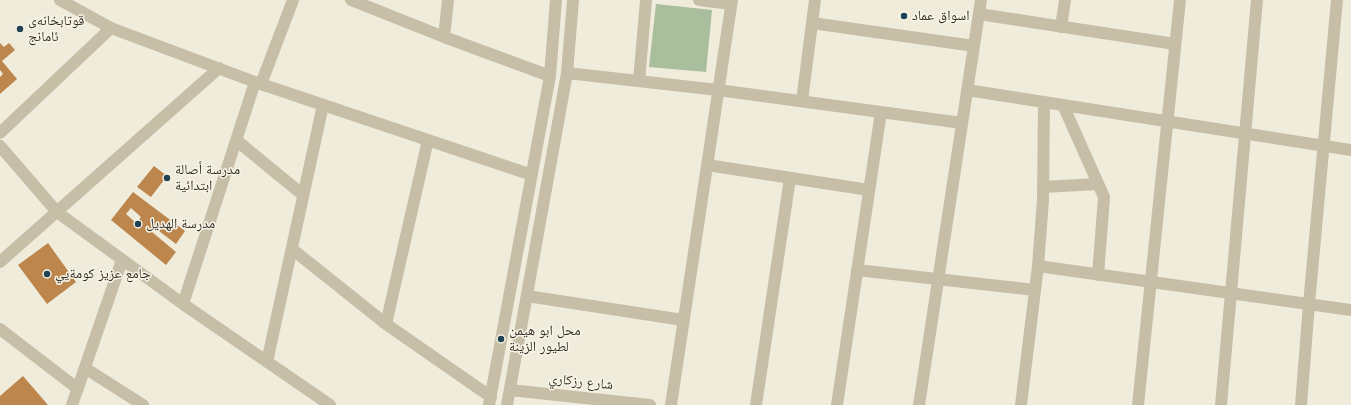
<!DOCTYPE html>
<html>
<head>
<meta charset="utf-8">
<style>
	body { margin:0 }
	canvas { display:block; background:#f0ecdb }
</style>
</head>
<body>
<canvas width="1351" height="405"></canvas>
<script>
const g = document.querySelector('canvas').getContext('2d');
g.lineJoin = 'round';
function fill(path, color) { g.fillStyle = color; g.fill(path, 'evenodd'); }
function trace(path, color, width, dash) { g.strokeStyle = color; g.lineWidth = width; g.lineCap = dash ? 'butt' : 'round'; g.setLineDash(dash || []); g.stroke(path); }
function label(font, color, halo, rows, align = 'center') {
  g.font = font + ' Helvetica,"Noto Naskh Arabic",sans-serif'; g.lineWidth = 3; g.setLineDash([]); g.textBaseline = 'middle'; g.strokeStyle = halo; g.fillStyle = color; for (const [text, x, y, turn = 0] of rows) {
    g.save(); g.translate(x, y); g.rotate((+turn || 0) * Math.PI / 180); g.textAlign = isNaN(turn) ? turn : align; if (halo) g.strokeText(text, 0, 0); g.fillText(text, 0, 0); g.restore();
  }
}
fill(new Path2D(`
	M656 4 712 10 706 72 649 67Z`), '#a9be9c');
fill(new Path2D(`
	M0 43 4 47 9 43 15 50 2 61 17 79 0 94V77L3 74 0 70Z
	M154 166 167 176 151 197 137 187Z
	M133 192 185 231 176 244 155 228 152 232 176 252 166 265 111 220ZM131 208 141 217 136 223 126 214Z
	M48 243 76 282 47 304 18 265Z
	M23 376 48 405H0V396Z`), '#bd864c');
trace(new Path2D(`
	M60 0 111 28 255 82 532 175
	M351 0 444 37 550 76
	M699 0 731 4
	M979 14 1175 44
	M812 23 974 46
	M1061 27 1065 0
	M444 37 448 0
	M567 73 718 90 962 123
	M639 81 646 0
	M261 84 293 0
	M967 90 1351 150
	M802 101 815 0
	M1063 105 1104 197 1098 275
	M0 133 111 28
	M236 140 303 195
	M0 146 57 212 183 304 330 405
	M707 165 869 190
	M1043 187 1098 184
	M292 249 386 324 491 397
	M0 262 219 68
	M1038 266 1351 310
	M857 270 1035 290
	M527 296 683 320
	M183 304 255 82
	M386 324 428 140
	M0 329 78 389
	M267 362 323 105
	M85 368 143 405
	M510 390 650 405
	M72 405 122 260
	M489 405 550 76 556 0
	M507 405 567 73 573 0
	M671 405 732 0
	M756 405 790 178
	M837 405 881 112
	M919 405 981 0
	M1021 405 1038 266 1043 200 1044 102
	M1138 405 1180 0
	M1221 405 1257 0
	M1301 405 1309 304 1337 0`), '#c7bea8', 12);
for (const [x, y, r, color] of [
	[904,16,4,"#204253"],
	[20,29,4,"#204253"],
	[167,178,4,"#204253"],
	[138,224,4,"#204253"],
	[47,274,4,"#204253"],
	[501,339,4,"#204253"]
]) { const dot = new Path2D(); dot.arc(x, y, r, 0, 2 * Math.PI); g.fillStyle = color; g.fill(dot); trace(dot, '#f8f5e7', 1.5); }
label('14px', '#342f28', '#f8f5e7', [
	["اسواق عماد",912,16],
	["قوتابخانەى",28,21],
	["ئامانج",28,37],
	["مدرسة أصالة",175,170],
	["ابتدائية",175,186],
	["مدرسة الهديل",146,224],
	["جامع عزيز كومةيي",55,274],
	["محل ابو هيمن",509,331],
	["لطيور الزينة",509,347]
], 'left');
label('14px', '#342f28', '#f8f5e7', [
	["شارع رزكاري",581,382,6]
]);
</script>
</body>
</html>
